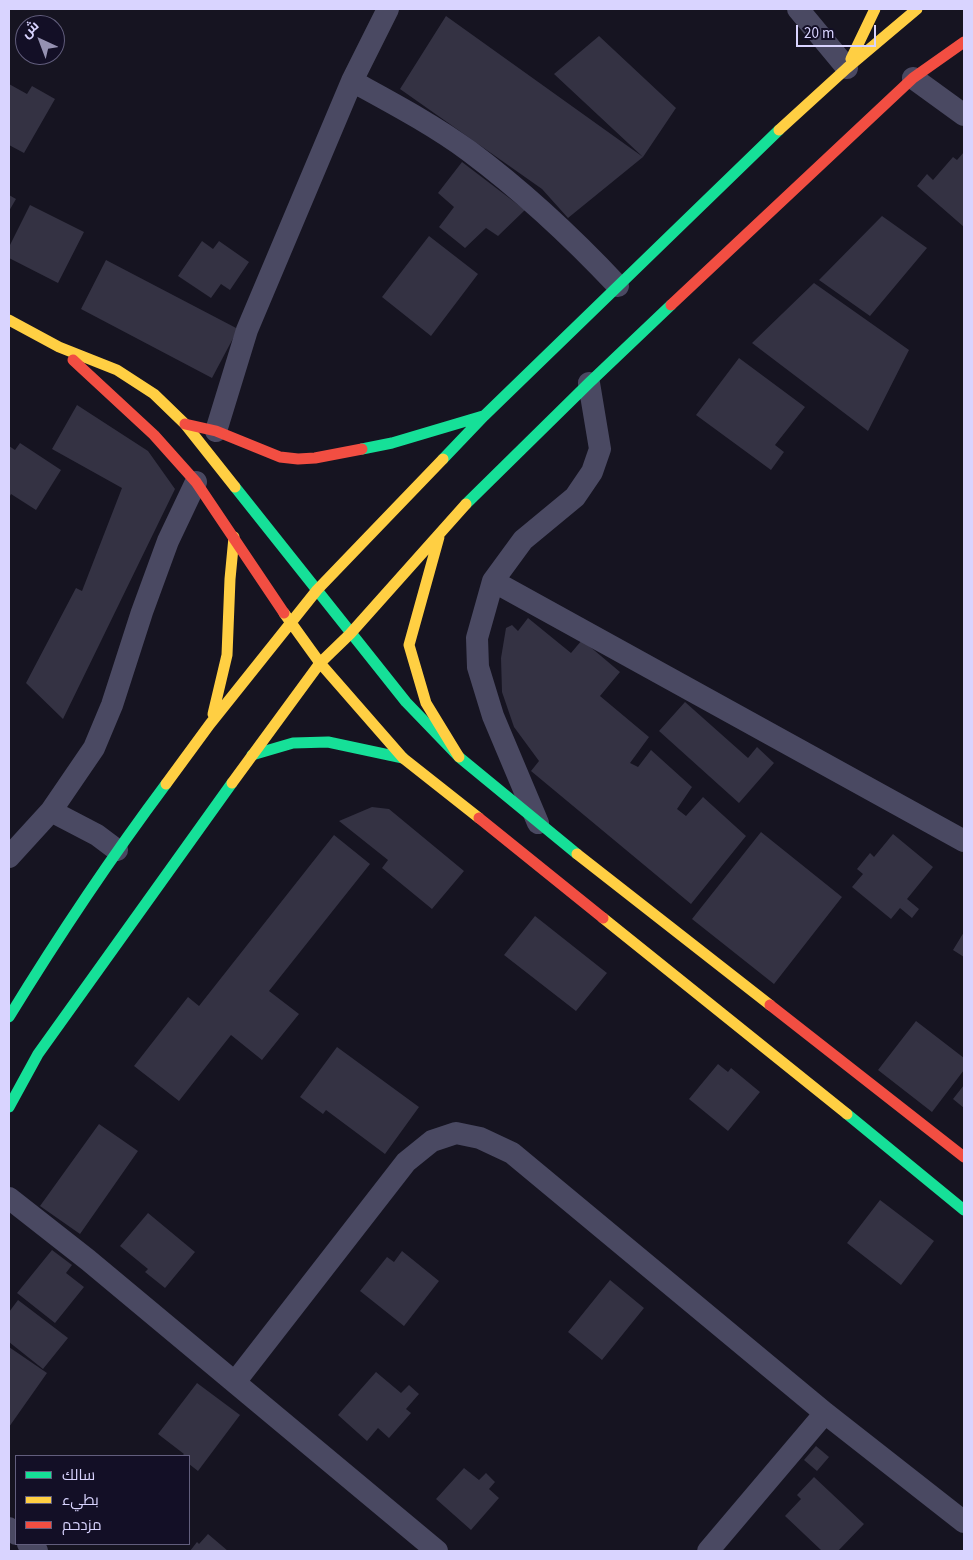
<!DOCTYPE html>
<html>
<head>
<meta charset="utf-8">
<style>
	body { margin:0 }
	#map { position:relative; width:973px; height:1560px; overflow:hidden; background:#161421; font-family:"Source Sans 3",Cairo,sans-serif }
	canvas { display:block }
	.frame { position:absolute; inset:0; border:10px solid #d9d4ff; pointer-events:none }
	.legend { position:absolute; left:15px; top:1455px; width:175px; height:90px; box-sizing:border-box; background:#130f26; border:1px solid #625e7d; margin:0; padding:6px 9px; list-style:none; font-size:15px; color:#d9d4ff }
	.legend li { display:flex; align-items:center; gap:10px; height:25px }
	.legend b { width:25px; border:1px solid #625e7d }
	.north { position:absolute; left:15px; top:15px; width:50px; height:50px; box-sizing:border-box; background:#130f26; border:1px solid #625e7d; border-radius:50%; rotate:317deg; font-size:14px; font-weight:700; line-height:20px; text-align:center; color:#d9d4ff }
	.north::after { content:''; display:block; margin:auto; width:18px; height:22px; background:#9591b1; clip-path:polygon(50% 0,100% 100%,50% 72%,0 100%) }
	.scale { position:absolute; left:796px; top:25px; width:80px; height:22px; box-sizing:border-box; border:2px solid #d9d4ff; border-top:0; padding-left:6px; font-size:15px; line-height:18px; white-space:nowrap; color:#d9d4ff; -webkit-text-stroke:4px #130f26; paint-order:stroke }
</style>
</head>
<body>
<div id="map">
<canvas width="973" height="1560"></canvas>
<div class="frame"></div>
<ul class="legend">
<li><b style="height:6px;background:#16e098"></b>سالك</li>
<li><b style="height:6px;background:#ffcf43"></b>بطيء</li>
<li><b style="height:6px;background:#f24e42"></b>مزدحم</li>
</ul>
<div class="north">ش</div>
<div class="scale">20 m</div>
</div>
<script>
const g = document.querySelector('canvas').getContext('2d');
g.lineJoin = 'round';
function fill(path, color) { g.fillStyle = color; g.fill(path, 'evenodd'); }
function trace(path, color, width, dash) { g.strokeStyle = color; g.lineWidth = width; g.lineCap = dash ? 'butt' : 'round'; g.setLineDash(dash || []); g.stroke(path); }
fill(new Path2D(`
	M446 16 643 157 554 74 599 36 676 108 643 157 568 218 542 189 400 89Z
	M9 84 27 94 32 86 55 99 24 153 9 145Z
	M964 152V227L917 186 927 174 933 180 953 157 957 160Z
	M462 162 525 210 498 236 486 228 465 248 439 227 454 207 438 193Z
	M9 195 16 199 9 211Z
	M30 205 84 232 58 283 9 258V247Z
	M882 216 927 248 870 316 819 280Z
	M429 236 478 274 431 336 382 297Z
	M202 241 213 249 219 241 249 262 230 290 221 284 211 298 178 276Z
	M106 260 238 329 212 378 81 309Z
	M814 283 909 350 868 431 752 343Z
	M739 358 805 407 775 445 784 452 771 470 696 415Z
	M77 405 148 451 175 489 63 719 26 683 76 588 82 591 122 488 52 449Z
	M20 443 61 470 36 510 11 494 9 498V446L15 450Z
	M528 618 571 653 582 640 620 672 600 696 649 737 630 763 638 767 651 750 692 787 677 809 686 816 703 797 746 836 691 904 531 771 539 761 514 727 502 692 501 658 506 628 512 625 518 631Z
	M685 702 748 758 757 747 774 763 739 803 659 731Z
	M372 807 389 809 464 871 432 909 382 868 388 860 339 821Z
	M761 832 842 897 774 984 692 919Z
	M893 834 933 867 907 899 919 909 912 918 900 908 891 919 852 887 863 874 857 869 870 853 874 857Z
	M334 835 370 864 269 991 299 1014 262 1060 231 1035 179 1101 134 1066 188 997 199 1006Z
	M535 916 607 973 576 1011 504 955Z
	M964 932V957L953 950Z
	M916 1021 964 1058V1070L932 1112 878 1070Z
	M337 1047 419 1107 385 1154 326 1110 323 1114 300 1097Z
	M718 1064 728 1072 731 1068 760 1092 728 1131 689 1099Z
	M964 1085V1108L953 1099Z
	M99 1124 138 1151 80 1234 40 1206Z
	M880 1200 934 1241 901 1285 847 1243Z
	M148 1213 195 1252 165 1288 145 1272 148 1269 120 1246Z
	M52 1250 72 1265 66 1273 84 1287 55 1323 17 1293Z
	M402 1251 439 1281 404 1326 360 1291 387 1257 394 1262Z
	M610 1280 644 1308 602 1360 568 1332Z
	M18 1300 68 1338 43 1369 9 1342V1312Z
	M9 1347 47 1373 9 1427Z
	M376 1372 401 1393 409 1385 419 1394 406 1409 411 1413 389 1438 378 1428 367 1441 338 1415Z
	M197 1383 240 1415 198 1471 189 1464V1456H182L184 1454 158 1434Z
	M816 1446 829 1457 817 1471 804 1460Z
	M464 1468 479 1480 486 1473 495 1482 489 1489 499 1498 471 1530 436 1499Z
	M814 1477 864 1524 838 1551H822L785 1516 801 1499 797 1495Z
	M208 1534 228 1551H190L197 1542 199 1544Z`), '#343243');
trace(new Path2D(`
	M798 9 847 68
	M913 78 964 115
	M352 81C392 103 432 124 469 151 524 192 571 236 618 286
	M216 431 247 330 352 81 388 9
	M493 581 964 841
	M51 811 97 835 117 850
	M538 823 493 716 478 667 477 638 493 581 523 540 575 497 592 472 600 449 589 383
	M9 857 51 811 94 748 112 705 142 612 168 541 196 482
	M9 1198 88 1260 437 1551
	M235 1382 406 1162 432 1141 456 1133 480 1138 512 1153 825 1413 964 1522
	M9 1528 16 1534
	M28 1544 37 1551
	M708 1551 825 1413`), '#4a4962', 22);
trace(new Path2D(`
	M362 449 392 443 483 416
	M443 459 484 416 779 130
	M235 487 406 702 459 757 577 854
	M466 504 589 383 671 305
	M252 755 293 743 328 742 403 758
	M9 1017C58 937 110 859 166 784
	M9 1107 38 1054 232 783
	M847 1114 964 1210`), '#16e098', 11);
trace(new Path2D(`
	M851 59 875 9
	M779 130 847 68 917 9
	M9 320 59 347 117 370 154 394 185 424 235 487
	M439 537 409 645 426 703 459 757
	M284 613 320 663 403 758 479 818
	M213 714 227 655 230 579 234 537
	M232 783 320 663 350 634 466 504
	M166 784 210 724 317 590 443 459
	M577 854 770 1005
	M603 918 847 1114`), '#ffcf43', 11);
trace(new Path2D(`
	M671 305 913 78 964 42
	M73 360 154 435 196 482 284 613
	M185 424 216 431 280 457 298 459 315 458 362 449
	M479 818 603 918
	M770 1005 964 1157`), '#f24e42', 11);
</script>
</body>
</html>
